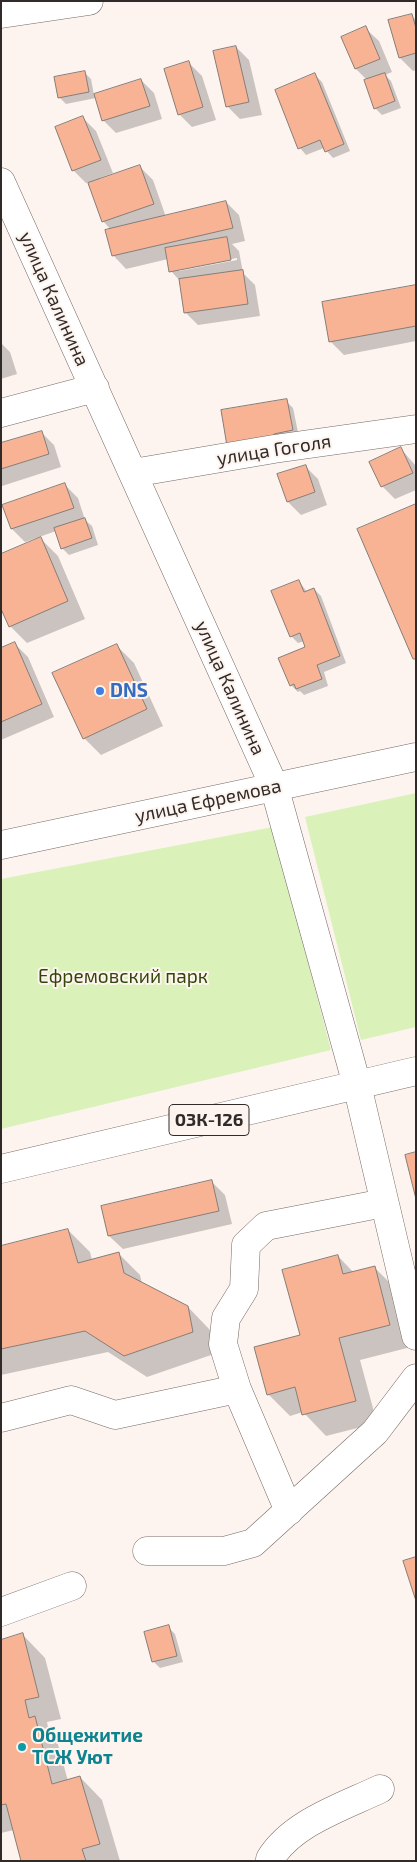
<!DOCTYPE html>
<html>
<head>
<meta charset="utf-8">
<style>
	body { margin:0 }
	#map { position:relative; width:417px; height:1862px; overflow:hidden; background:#fef4ef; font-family:"Exo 2",sans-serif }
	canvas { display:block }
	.frame { position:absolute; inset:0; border:2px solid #302b29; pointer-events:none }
</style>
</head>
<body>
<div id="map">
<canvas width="417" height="1862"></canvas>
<div class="frame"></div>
</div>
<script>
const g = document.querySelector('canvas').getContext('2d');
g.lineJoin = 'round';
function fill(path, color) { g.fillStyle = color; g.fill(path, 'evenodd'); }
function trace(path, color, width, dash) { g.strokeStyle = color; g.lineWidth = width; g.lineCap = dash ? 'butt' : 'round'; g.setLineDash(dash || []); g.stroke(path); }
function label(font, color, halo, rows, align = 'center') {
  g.font = font + ' "Exo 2",sans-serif'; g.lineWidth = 4; g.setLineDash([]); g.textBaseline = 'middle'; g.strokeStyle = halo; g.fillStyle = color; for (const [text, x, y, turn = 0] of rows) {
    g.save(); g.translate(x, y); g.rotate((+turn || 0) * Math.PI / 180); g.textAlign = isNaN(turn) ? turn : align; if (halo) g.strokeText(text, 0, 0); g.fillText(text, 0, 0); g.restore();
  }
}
fill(new Path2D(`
	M416 793V1027L361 1040 305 817Z
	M273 827 331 1050 1 1129V879Z`), '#daf2ba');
fill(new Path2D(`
	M411 15 416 20V70L413 71 400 58Z
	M365 28 379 41 392 72 385 75 391 81 401 108 382 115 375 108 367 80 356 69 343 38Z
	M236 47 249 60 262 115 240 119 227 106Z
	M189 63 202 76 216 120 192 127 179 114Z
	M84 72 91 79 94 95 141 80 154 93 162 119 116 133 103 120 96 98 66 104 59 97Z
	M315 75 322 82 350 151 333 158 324 148 306 155 300 148Z
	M83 118 96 131 113 173 100 178 101 180 140 167 153 180 166 217 226 202 239 215 245 241 232 244 239 251 243 273 255 285 260 316 198 325 185 312 180 281 171 271 168 259 126 269 113 255 111 230 103 221 89 182 86 183 73 170ZM237 258V260L179 271V269Z
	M416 286V341L344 355 331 342Z
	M1 343 10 352 17 374 1 379Z
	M286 401 293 408 299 437 230 457Z
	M41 432 54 445 61 467 2 486 1 444Z
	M401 449 416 466V490L395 499 382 486Z
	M305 466 318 479 327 505 301 515 288 502Z
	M65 485 78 498 85 520 92 526 98 545 69 555 62 548 56 531 25 542 12 529Z
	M41 539 58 556 85 619 27 643 10 626Z
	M299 581 307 592 314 589 321 596 346 663 324 672 328 686 304 695 300 691 298 692 291 685 307 647 305 641 298 643 292 637 273 592Z
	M15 644 28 657 54 717 1 740V649Z
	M116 645 134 663 163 726 101 755 84 738Z
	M212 1182 225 1195 232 1224 123 1249 109 1236 102 1207Z
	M68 1230 90 1252 92 1260 118 1253 140 1275 142 1284 188 1307 210 1330 214 1354 147 1377 108 1352 1 1375V1248Z
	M338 1256 354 1273 374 1267 396 1289 411 1347 360 1360 377 1423 326 1436 303 1412 290 1416 268 1394 301 1335Z
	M168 1627 175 1634 183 1662 160 1668 153 1661Z
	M23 1635 45 1658 61 1719 47 1722 49 1733 57 1741 68 1781 80 1777 102 1800 120 1861H23L14 1830 1 1833V1641Z`), '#0003');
const building = new Path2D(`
	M412 14 416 28V53L399 58 388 20Z
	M366 26 380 59 355 69 341 37Z
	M236 46 249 102 226 107 213 51Z
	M189 61 203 107 178 115 164 69Z
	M85 71 89 92 58 98 54 77Z
	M315 73 344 144 325 152 320 140 298 149 275 90Z
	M385 73 395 101 374 109 364 80Z
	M141 79 150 106 102 121 94 94Z
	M83 116 101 160 72 171 55 127Z
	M140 165 154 204 102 222 88 183Z
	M226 201 233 228 112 256 105 230Z
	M227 237 231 260 169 272 165 248Z
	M243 270 248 304 184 313 179 279Z
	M416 285V326L329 342 322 302Z
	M287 399 293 430 274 434 277 450 229 458 221 410Z
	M42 431 49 454 1 469V443Z
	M401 447 413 473 381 487 369 462Z
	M306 465 315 492 287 502 277 474Z
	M65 483 74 508 11 529 2 505Z
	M416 504V659H413L357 529Z
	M85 518 92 538 61 549 54 528Z
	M41 537 68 601 9 627 1 609V554Z
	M299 580 304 592 314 588 340 656 317 665 322 679 296 689 294 684 290 686 278 658 305 647 300 633 290 637 271 591Z
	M15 642 42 704 1 722V648Z
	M117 644 147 709 83 739 52 673Z
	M416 1152V1199L405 1155Z
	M212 1180 219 1211 108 1236 101 1206Z
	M68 1229 78 1263 119 1252 124 1273 188 1306 193 1332 124 1356 85 1331 1 1349V1246Z
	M338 1255 343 1274 375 1266 390 1325 339 1338 356 1401 302 1415 295 1387 267 1395 254 1347 300 1335 282 1270Z
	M416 1557V1601L403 1561Z
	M169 1625 177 1656 152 1662 144 1632Z
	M23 1633 39 1697 25 1700 29 1718 35 1716 52 1784 80 1776 100 1844 82 1849 86 1861H21L6 1804 1 1805V1640Z`);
fill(building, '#f8b395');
trace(building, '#877c77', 1);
const minor = new Path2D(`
	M1 14 89 1
	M1 182 274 786 357 1085 416 1336
	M1 413 95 388
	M133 473 274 449 416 429
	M1 1418 71 1400 115 1415 237 1389
	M289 1511 237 1389 223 1344 226 1318 244 1289 246 1245 266 1226 384 1203
	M147 1551H224L253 1543 375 1432 416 1378
	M1 1612 72 1586
	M270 1859C292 1823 342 1807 380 1789`);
const major = new Path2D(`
	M1 845 416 757
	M1 1169 416 1071`);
trace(minor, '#756965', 29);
trace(major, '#756965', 29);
trace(minor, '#fff', 28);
trace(major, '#fff', 28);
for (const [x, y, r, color] of [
	[100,691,5,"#3f7fe0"],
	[22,1747,5,"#0f9aa8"]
]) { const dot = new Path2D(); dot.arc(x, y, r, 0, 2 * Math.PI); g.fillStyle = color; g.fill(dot); trace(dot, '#fef4ef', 2); }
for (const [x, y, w] of [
	[209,1120,80]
]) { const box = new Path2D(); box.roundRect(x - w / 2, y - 15.5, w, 31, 4); g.fillStyle = '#fef4ef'; g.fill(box); trace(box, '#302b29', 1); }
label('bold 18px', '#302b29', null, [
	["03К-126",209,1120]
]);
label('19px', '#302b29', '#fef4ef', [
	["улица Калинина",54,299,66],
	["улица Гоголя",274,450,-9],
	["улица Калинина",230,688,66],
	["улица Ефремова",208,801,-12]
]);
label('bold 19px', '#366cbe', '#fef4ef', [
	["DNS",110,691]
], 'left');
label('19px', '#314507', '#fef4ef', [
	["Ефремовский парк",123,977]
]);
label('bold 19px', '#0d838f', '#fef4ef', [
	["Общежитие",32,1736],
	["ТСЖ Уют",32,1758]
], 'left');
</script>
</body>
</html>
